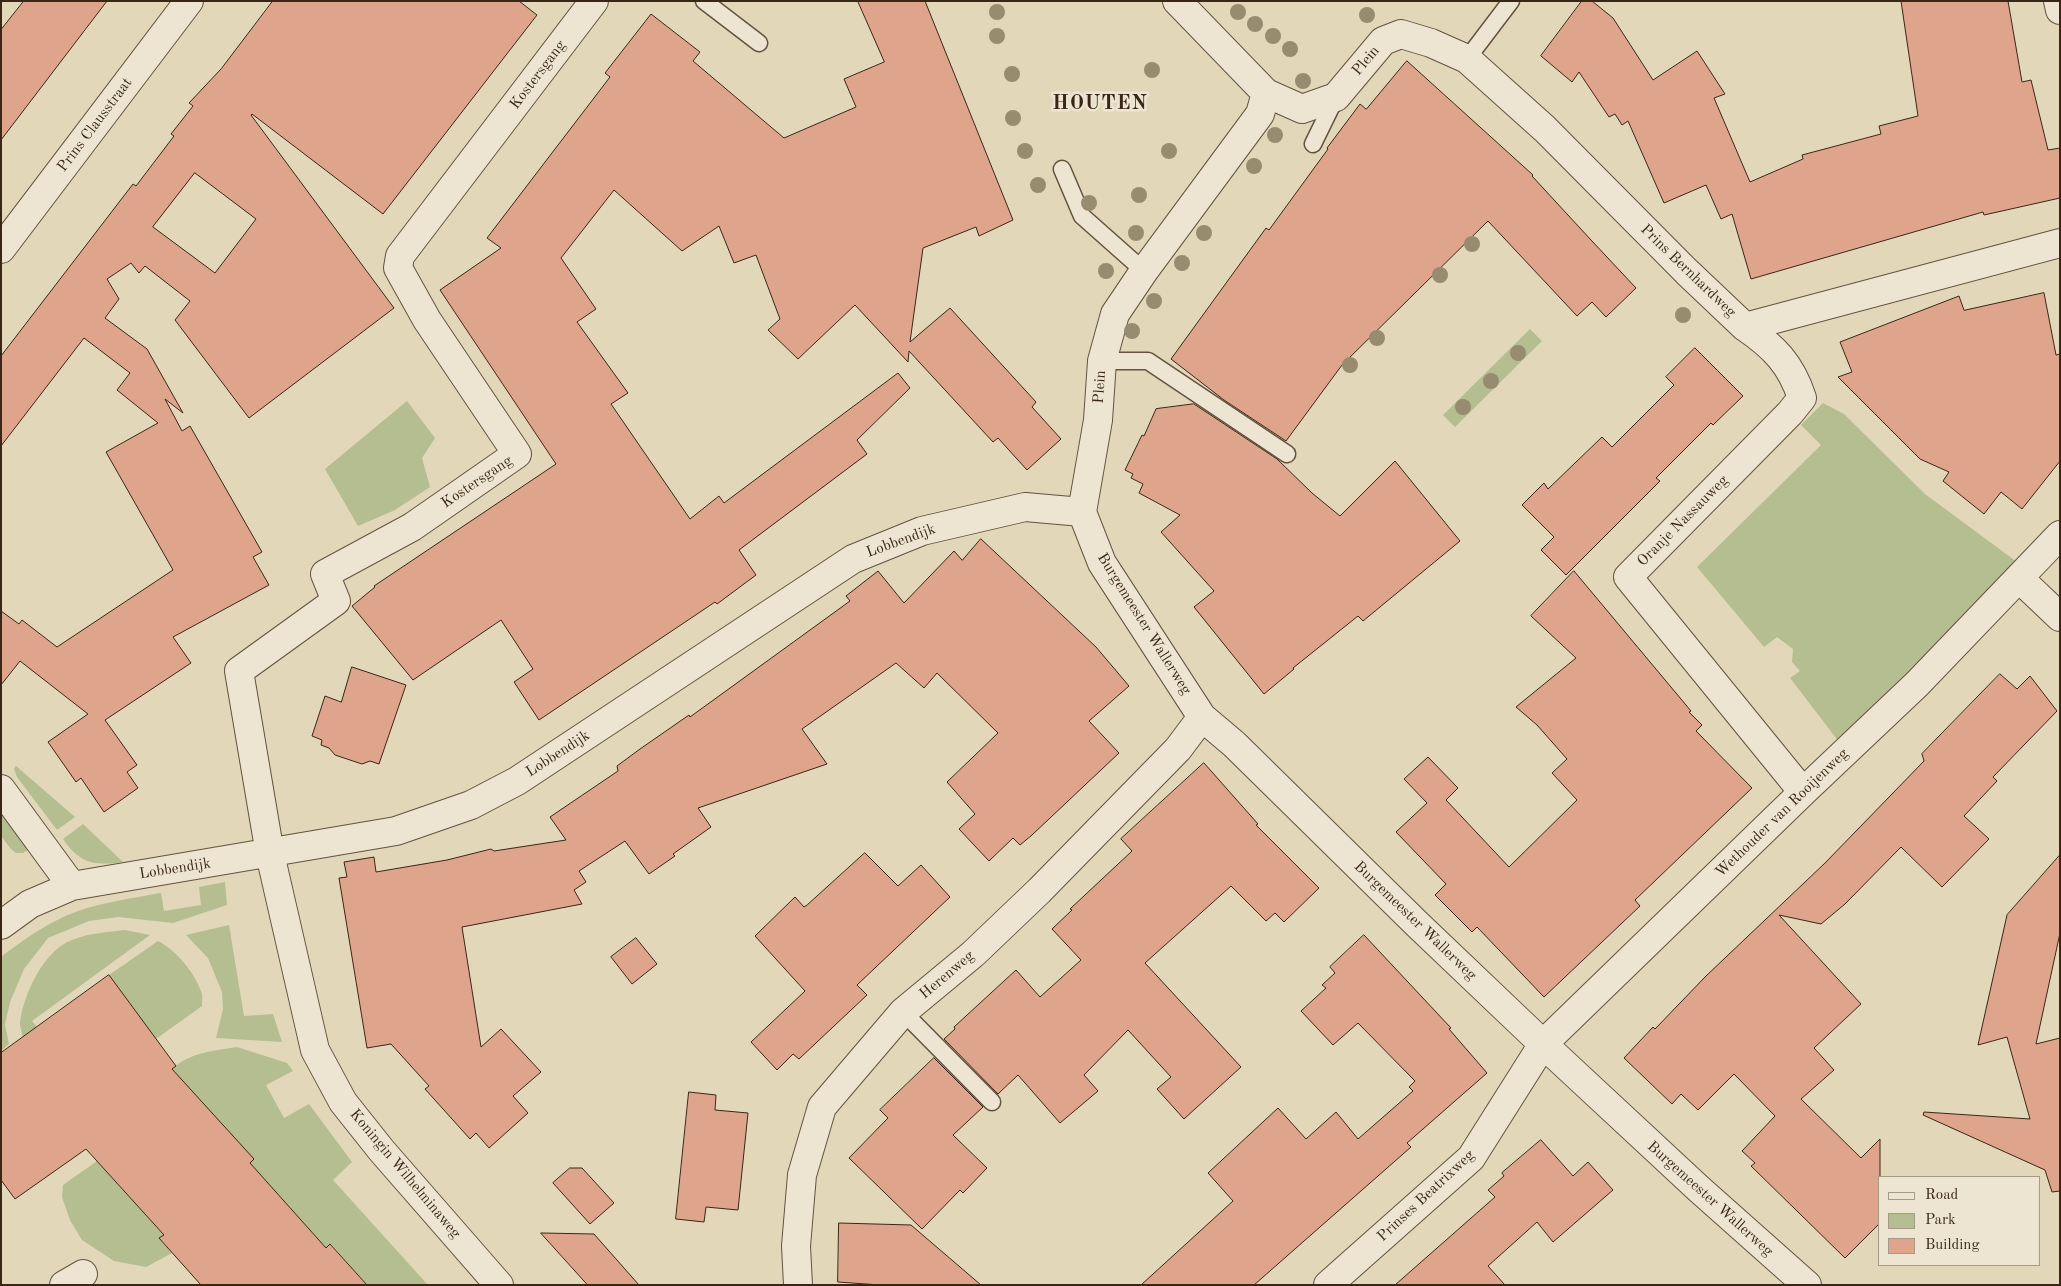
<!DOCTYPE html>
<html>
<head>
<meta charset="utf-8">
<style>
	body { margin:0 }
	#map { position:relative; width:2061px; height:1286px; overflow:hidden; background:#e3d7ba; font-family:"Old Standard TT",serif }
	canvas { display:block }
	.frame { position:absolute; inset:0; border:2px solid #3a2616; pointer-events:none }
	.legend { position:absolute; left:1878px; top:1176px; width:162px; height:90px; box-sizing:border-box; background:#ede5d2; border:1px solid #a59987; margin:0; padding:6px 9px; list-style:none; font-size:15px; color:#3a2616 }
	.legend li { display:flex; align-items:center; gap:10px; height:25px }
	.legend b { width:25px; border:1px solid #a59987 }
</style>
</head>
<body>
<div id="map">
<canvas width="2061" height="1286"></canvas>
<div class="frame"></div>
<ul class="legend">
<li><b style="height:6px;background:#ede5d2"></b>Road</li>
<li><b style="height:14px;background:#b4be90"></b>Park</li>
<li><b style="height:14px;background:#dfa48c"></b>Building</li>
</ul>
</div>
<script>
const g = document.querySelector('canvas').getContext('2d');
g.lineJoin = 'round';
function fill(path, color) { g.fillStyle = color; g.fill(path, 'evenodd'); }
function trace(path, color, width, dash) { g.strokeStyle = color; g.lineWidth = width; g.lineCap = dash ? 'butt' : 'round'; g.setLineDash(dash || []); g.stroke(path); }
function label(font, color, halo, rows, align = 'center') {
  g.font = font + ' "Old Standard TT",serif'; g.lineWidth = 5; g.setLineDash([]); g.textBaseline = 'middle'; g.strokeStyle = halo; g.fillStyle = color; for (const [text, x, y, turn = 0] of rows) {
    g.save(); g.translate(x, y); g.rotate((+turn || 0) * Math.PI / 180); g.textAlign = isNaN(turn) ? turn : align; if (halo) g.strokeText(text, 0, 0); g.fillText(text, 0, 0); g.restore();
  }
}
fill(new Path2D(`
	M1530 329 1542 341 1455 427 1443 415Z
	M407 401 435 438 422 458 430 487 395 510 358 526 325 469Z
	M1823 403 1844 414 1925 494 2017 562 1843 747 1790 678 1800 671 1792 662 1793 649 1777 637 1764 647 1697 567 1821 445 1801 425Z
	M16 766 75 817 57 830 17 777 14 769Z
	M1 807 31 848 23 853H16L11 849 1 836Z
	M83 824 123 862C95 866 80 864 63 839Z
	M225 882 227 905 173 923 118 917 89 921 48 938 24 969 10 1002 5 1025 9 1044 1 1051V957C24 939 50 921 78 911 105 902 133 898 161 893L164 911 201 905 199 887Z
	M229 925 244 1016 273 1014 282 1042 216 1038 223 1009 222 992 208 958 186 935Z
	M125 930 150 935 32 1021 37 1027 23 1038C22 1033 20 1028 20 1023 23 995 44 950 72 940 88 933 108 932 125 930Z
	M158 941C176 950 194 972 201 991 203 995 202 1001 202 1006L156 1039 109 975Z
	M237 1047 287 1063 293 1071 266 1085 284 1118 309 1104 352 1162 333 1180 428 1285H367L331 1244 326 1248 250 1163 172 1069C191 1052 213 1051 237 1047Z
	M97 1161 164 1235 160 1239 172 1253 146 1267 114 1261 82 1240 70 1220 62 1197 63 1185Z`), '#b4be90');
const building = new Path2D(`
	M24 1H107L1 140V30Z
	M273 1H519L537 15 383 214 252 114 251 115 394 308 249 418 175 320 190 301 145 266 139 273 131 263 107 279 119 299 105 318 147 349 183 413 165 399 182 431 190 426 262 552 253 557 269 585 173 637 191 663 105 720 137 765 127 772 138 788 104 812 81 778 76 782 48 742 88 714 20 661 1 685V611L19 624 22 620 57 647 173 570 106 452 158 423 117 390 130 373 84 338 1 446V356L133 184 136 186 174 136 171 134 193 106 189 103 221 69ZM195 173 256 219 215 273 153 227Z
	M858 1H925L1013 220 979 236 976 227 923 248 910 342 950 308 1036 402 1032 407 1061 439 1027 470 998 438 993 442 909 351 908 362 855 305 798 359 768 330 780 319 756 255 734 263 719 226 682 251 614 190 561 258 596 309 577 322 628 393 611 404 690 519 719 496 724 503 898 373 910 388 857 440 867 454 739 550 756 575 717 604 715 602 539 720 514 682 533 669 501 620 413 680 352 606 375 587 374 586 556 464 440 290 501 248 487 238 610 77 605 73 651 14 700 52 693 61 784 138 856 107 844 79 884 62Z
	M1582 1H1592L1613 18 1653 80 1697 51 1725 94 1714 98 1750 182 1803 159 1802 155 1881 134 1879 126 1918 116 1901 1H2008L2022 82 2031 80 2048 150 2060 148V198L1984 215 1983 212 1751 279 1732 214 1721 219 1706 185 1664 203 1628 121 1622 125 1615 114 1609 117 1579 72 1572 82 1541 56Z
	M1407 61 1533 175 1532 176 1591 240 1636 288 1606 317 1592 302 1577 316 1488 221 1342 365 1286 441 1224 400 1171 359 1266 228 1269 230 1328 149 1327 148 1360 104 1366 109Z
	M2044 293 2056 355 2060 354V461L2022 509 2001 492 1984 514 1943 481 1949 472 1920 459 1838 377 1852 372 1840 342 1959 296 1964 310Z
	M1695 348 1743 396 1713 425 1711 423 1656 478 1660 481 1566 575 1541 550 1554 537 1522 505 1544 483 1548 489 1602 437 1612 447 1674 385 1666 377Z
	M1194 404 1277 459 1312 493 1340 516 1395 461 1460 541 1363 621 1358 616 1293 668 1294 669 1264 694 1194 607 1214 591 1161 532 1180 515 1139 493 1143 484 1131 478 1133 474 1125 470 1142 435 1144 436 1156 409Z
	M981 539 1096 647 1129 686 1089 721 1119 753 1032 835 1020 845 1013 838 989 861 959 829 975 814 947 782 998 733 937 673 924 688 896 663 802 729 827 764 698 808 711 827 673 854 675 856 649 874 625 841 579 871 586 882 574 890 582 904 462 927 481 1047 501 1029 541 1072 513 1096 528 1113 489 1148 476 1133 470 1139 425 1089 429 1086 391 1044 367 1048 339 878 347 877 344 862 374 857 376 872 447 860 491 849 494 851 566 840 550 817 618 771 617 766 640 749 689 715 690 717 850 601 846 596 878 571 904 603 954 551 962 560Z
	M1574 571 1691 711 1689 712 1702 725 1696 731 1752 788 1635 900 1640 906 1544 997 1477 927 1472 932 1435 895 1446 884 1396 832 1427 803 1404 779 1428 757 1458 788 1446 800 1509 867 1577 800 1552 773 1567 759 1537 725 1516 707 1576 658 1531 616Z
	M352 667 406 685 379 764 370 761 362 764 335 755 329 748 321 745 322 740 312 736 325 696 341 702Z
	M2000 674 2017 689 2030 676 2057 711 1993 777 1997 781 1964 816 1989 839 1942 887 1901 847 1845 904 1821 924 1779 915 1861 1004 1814 1048 1834 1070 1801 1099 1861 1158 1880 1139V1223L1845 1258 1751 1166 1755 1163 1742 1151 1775 1116 1734 1074 1698 1110 1681 1094 1672 1104 1624 1058 1653 1027 1655 1029 1706 976 1825 863 1924 761 1922 754Z
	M1204 763 1258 824 1256 825 1319 888 1284 922 1275 913 1266 921 1231 886 1145 963 1241 1067 1184 1119 1157 1089 1171 1077 1128 1030 1084 1075 1098 1091 1060 1123 1018 1075 998 1094 944 1039 955 1029 954 1027 1016 970 1040 997 1081 960 1052 929 1072 910 1070 909 1132 851 1121 839Z
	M865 853 898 886 921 865 950 897 857 985 867 995 799 1059 793 1054 777 1070 751 1042 805 991 755 936 795 897 804 907 807 905Z
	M2060 855V933L2036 1044 2060 1038V1191L2052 1192 2045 1170 1923 1115 1924 1112 2030 1119 2007 1037 1978 1045 2007 915Z
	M1364 935 1451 1028 1449 1029 1487 1073 1407 1143 1411 1147 1254 1285H1141L1233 1201 1208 1173 1278 1108 1306 1139 1336 1112 1358 1139 1413 1091 1409 1087 1415 1081 1358 1023 1333 1045 1301 1011 1326 988 1322 985 1335 973 1330 967Z
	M636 938 657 964 632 984 611 957Z
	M109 975 176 1066 172 1069 254 1159 250 1163 326 1248 330 1244 367 1285H201L159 1238 164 1235 86 1149 15 1199 1 1180V1053Z
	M934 1058 983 1107 953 1135 987 1168 963 1193 960 1190 922 1229 849 1158 888 1118 880 1110Z
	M689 1092 716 1095 715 1110 748 1113 738 1210 706 1207 704 1222 676 1219Z
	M1541 1140 1573 1176 1588 1162 1613 1190 1553 1242 1537 1222 1488 1266 1505 1285H1395L1495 1197 1488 1190 1504 1176 1502 1173Z
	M570 1168H582L614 1203 590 1224 553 1183Z
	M839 1223 911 1225 981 1285H880L838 1282Z
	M541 1233 594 1234 639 1285H588Z`);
fill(building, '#dfa48c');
trace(building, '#3a2616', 1);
const service = new Path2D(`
	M704 1 759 43
	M1467 59 1511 1
	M1313 144 1336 97
	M1062 169 1082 216 1144 271
	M1102 361H1148L1287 454
	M903 1012 992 1102`);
const minor = new Path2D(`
	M1177 1 1266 93 1302 109 1336 97 1383 41 1401 34 1431 43 1467 59 1545 129 1687 272 1745 327 2060 243
	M2058 1 2060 10
	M1 249 189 1
	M1745 327C1774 347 1791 364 1802 398L1790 413 1628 577 1803 792
	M1082 512 1102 563 1202 717 1234 744 1417 924 1543 1044 1699 1189 1807 1285
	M1082 512 1098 420 1102 361 1115 314 1144 271 1260 114 1266 93
	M2020 579 2060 617
	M1 789 72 886
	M1 925 30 904 72 886 396 831 471 805 517 781 853 559 922 531 1025 507 1082 512
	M64 1285 83 1274
	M499 1285 382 1151 343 1102 315 1050 270 854 239 671 336 601 325 574 412 527 517 454 427 320 398 268 400 256 594 1
	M798 1285 796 1246 802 1175 822 1107 903 1012 973 954 1039 891 1178 749 1202 717
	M1328 1285 1471 1158 1543 1044 1803 792 1917 684 2060 535`);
trace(service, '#64523f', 19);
trace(minor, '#64523f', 30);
trace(service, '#ede5d2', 16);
trace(minor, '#ede5d2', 28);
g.fillStyle = '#978b70';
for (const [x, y] of [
	[997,12],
	[1238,12],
	[1367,15],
	[1255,24],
	[997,36],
	[1273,36],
	[1290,49],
	[1152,70],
	[1012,74],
	[1303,81],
	[1013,118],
	[1275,135],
	[1025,151],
	[1169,151],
	[1254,166],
	[1038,185],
	[1139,195],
	[1089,203],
	[1136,233],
	[1204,233],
	[1472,244],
	[1182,263],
	[1106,271],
	[1440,275],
	[1154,301],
	[1683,315],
	[1132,331],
	[1377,338],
	[1518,353],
	[1350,365],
	[1491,381],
	[1463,407]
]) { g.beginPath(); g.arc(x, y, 8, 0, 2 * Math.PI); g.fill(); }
label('15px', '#3a2616', '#ede5d2', [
	["Plein",1366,61,-50],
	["Kostersgang",538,75,-53],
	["Prins Clausstraat",95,125,-53],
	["Prins Bernhardweg",1688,271,44],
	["Plein",1100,387,-86],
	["Kostersgang",477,482,-34],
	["Oranje Nassauweg",1683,521,-45],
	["Lobbendijk",901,541,-20],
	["Burgemeester Wallerweg",1144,624,58],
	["Lobbendijk",558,754,-33],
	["Wethouder van Rooijenweg",1782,813,-44],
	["Lobbendijk",175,869,-9],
	["Burgemeester Wallerweg",1415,921,44],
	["Herenweg",947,975,-40],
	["Koningin Wilhelminaweg",405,1174,50],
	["Prinses Beatrixweg",1426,1196,-43],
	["Burgemeester Wallerweg",1710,1199,42]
]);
g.letterSpacing = '1px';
label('bold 20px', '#3a2616', '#ede5d2', [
	["HOUTEN",1100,104]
]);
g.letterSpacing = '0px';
</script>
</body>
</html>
